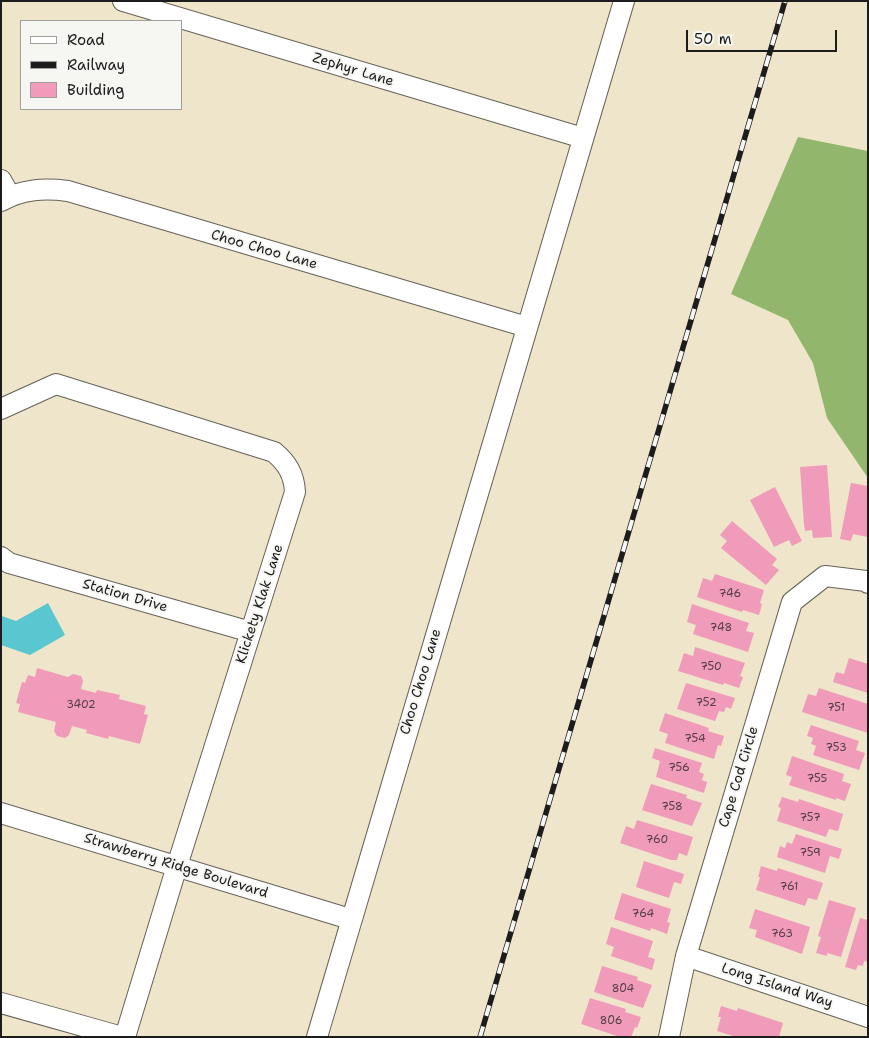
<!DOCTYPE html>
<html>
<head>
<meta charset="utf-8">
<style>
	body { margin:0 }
	#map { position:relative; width:869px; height:1038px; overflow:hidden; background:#efe5ca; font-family:"Shantell Sans",sans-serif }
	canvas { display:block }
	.frame { position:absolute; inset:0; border:2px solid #1c1c1c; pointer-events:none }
	.legend { position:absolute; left:20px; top:20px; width:162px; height:90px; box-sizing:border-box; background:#f6f6f2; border:1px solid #9f9f9c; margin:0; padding:6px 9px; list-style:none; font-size:15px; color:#1c1c1c }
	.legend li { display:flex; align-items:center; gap:10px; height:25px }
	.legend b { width:25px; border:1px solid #9f9f9c }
	.scale { position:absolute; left:686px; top:30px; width:151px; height:22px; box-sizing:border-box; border:2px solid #1c1c1c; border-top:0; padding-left:6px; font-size:15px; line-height:18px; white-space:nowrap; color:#1c1c1c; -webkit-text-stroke:4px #f6f6f2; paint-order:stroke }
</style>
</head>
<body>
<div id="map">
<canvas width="869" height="1038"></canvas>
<div class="frame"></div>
<ul class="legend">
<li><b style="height:6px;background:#fff"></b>Road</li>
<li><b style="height:6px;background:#1c1c1c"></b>Railway</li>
<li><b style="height:14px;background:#ef9bb9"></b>Building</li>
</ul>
<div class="scale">50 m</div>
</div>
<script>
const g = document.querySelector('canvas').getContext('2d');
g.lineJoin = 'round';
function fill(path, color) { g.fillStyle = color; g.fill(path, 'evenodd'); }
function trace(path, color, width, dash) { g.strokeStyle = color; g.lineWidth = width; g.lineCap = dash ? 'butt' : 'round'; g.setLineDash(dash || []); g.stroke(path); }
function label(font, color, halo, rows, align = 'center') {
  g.font = font + ' "Shantell Sans",sans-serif'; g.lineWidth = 4; g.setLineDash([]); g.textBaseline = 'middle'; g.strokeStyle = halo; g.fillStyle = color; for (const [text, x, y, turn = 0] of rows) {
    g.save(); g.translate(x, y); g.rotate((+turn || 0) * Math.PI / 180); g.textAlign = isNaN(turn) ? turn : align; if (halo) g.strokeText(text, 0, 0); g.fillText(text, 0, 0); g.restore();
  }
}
fill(new Path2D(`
	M798 137 868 151V478L827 418 813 363 788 320 731 294Z`), '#92b76c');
fill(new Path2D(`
	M48 603 65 635 30 655 1 645 2 616 16 621Z`), '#59c6d0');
fill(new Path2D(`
	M827 465 832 537 813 538 812 530 805 531 804 525 800 467Z
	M851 483 868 486V537L853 534 851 541 840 539Z
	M775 487 802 541 792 546 789 540 774 547 750 500Z
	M732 521 777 559 772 565 779 570 766 585 721 548 727 541 720 535Z
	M715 574 764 590 760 603 762 604 759 615 743 610 742 612 697 597 703 578 712 581Z
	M692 604 749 623 746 631 754 633 748 652 693 634 696 625 687 622Z
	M695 647 745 663 740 676 743 677 739 688 724 683 723 685 678 671 684 653 693 656Z
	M849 658 868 664V693L833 682 836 672 844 674Z
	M37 668 68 677 73 674 81 676 83 681 81 689 96 693 97 690 120 695 119 699 146 706 144 714 148 715 140 744 109 736 108 739 86 733 87 730 72 726 69 735 65 738 57 736 54 731 56 722 18 712 20 704 16 703 22 682 25 683 28 675 35 677Z
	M686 683 735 698 731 709 726 707 724 712 719 711 715 721 677 709Z
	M819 688 868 704V733L802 712 808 694 816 696Z
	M665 713 709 728 708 731 724 736 721 746 718 745 714 759 665 743 668 734 659 731Z
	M811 725 859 741 856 750 865 753 859 770 813 755 816 746 811 744 813 738 807 736Z
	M655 748 702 763 699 772 704 774 702 780 707 782 704 793 656 777 660 761 652 758Z
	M792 756 844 774 842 781 851 784 845 801 836 798V800L789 785 792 777 786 775Z
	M651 784 687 795 686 798 702 803 692 826 642 810Z
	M782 797 798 802 799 799 843 814 838 831 829 829 826 837 777 821 781 808 778 807Z
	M637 820 693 837 687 856 679 853 677 860H671L620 843 626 826 634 829Z
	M796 834 842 849 839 859 830 856 825 873 777 857 780 846 785 848 787 842 792 844Z
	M644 861 684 874 681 884 674 882 669 898 636 887Z
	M761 866 777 871 778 868 823 883 817 900 808 898 805 906 756 890 760 877H758Z
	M622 893 671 909 667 922 670 923 667 934 651 928 650 931 614 919Z
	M829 900 856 908 841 957 827 953V956L816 953 821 937 818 936Z
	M755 909 810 927 802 954 755 937 757 930 749 928Z
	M860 918 868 920V962L864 961 863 966 858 965 856 970 845 967Z
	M611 927 653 941 648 957 655 959 652 970 611 956 614 947 606 944Z
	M602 966 638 977 637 980 652 985 643 1008 594 992Z
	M590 998 626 1009 625 1012 641 1017 637 1028 635 1027 631 1037H620L581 1024Z
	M721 1006 737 1011 738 1008 783 1023 779 1037H736L717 1031 721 1017H718Z`), '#ef9bb9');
const street = new Path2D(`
	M123 1 583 138
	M1 180 10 196
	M1 201C23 189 44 188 68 191L527 327
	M1 409 56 384 274 452C287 463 294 474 295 492L177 866 125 1037
	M1 557 9 563 251 632
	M1 813 350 919
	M686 956 868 1017
	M1 1003 122 1037
	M317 1037 624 1
	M669 1037 686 956 792 602 825 576 866 581 868 583`);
trace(street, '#666259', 22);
trace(street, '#fff', 20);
const rail = new Path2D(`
	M480 1037 785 1`);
trace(rail, '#1c1c1c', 5.5);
trace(rail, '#f6f6f2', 4, [11]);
label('11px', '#513c43', null, [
	["746",730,594],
	["748",721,628],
	["750",711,667],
	["752",706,703],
	["3402",81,705],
	["751",836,708],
	["754",695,739],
	["753",836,748],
	["756",679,768],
	["755",817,779],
	["758",672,807],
	["757",810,818],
	["760",657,840],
	["759",810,853],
	["761",789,887],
	["764",643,914],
	["763",782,934],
	["804",623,989],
	["806",611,1021]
]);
label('14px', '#1c1c1c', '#f6f6f2', [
	["Zephyr Lane",353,70,17],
	["Choo Choo Lane",264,250,16],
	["Station Drive",125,596,16],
	["Klickety Klak Lane",260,604,-72],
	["Choo Choo Lane",421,682,-73],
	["Cape Cod Circle",739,777,-73],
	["Strawberry Ridge Boulevard",176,866,17],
	["Long Island Way",777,986,18]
]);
</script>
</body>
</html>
